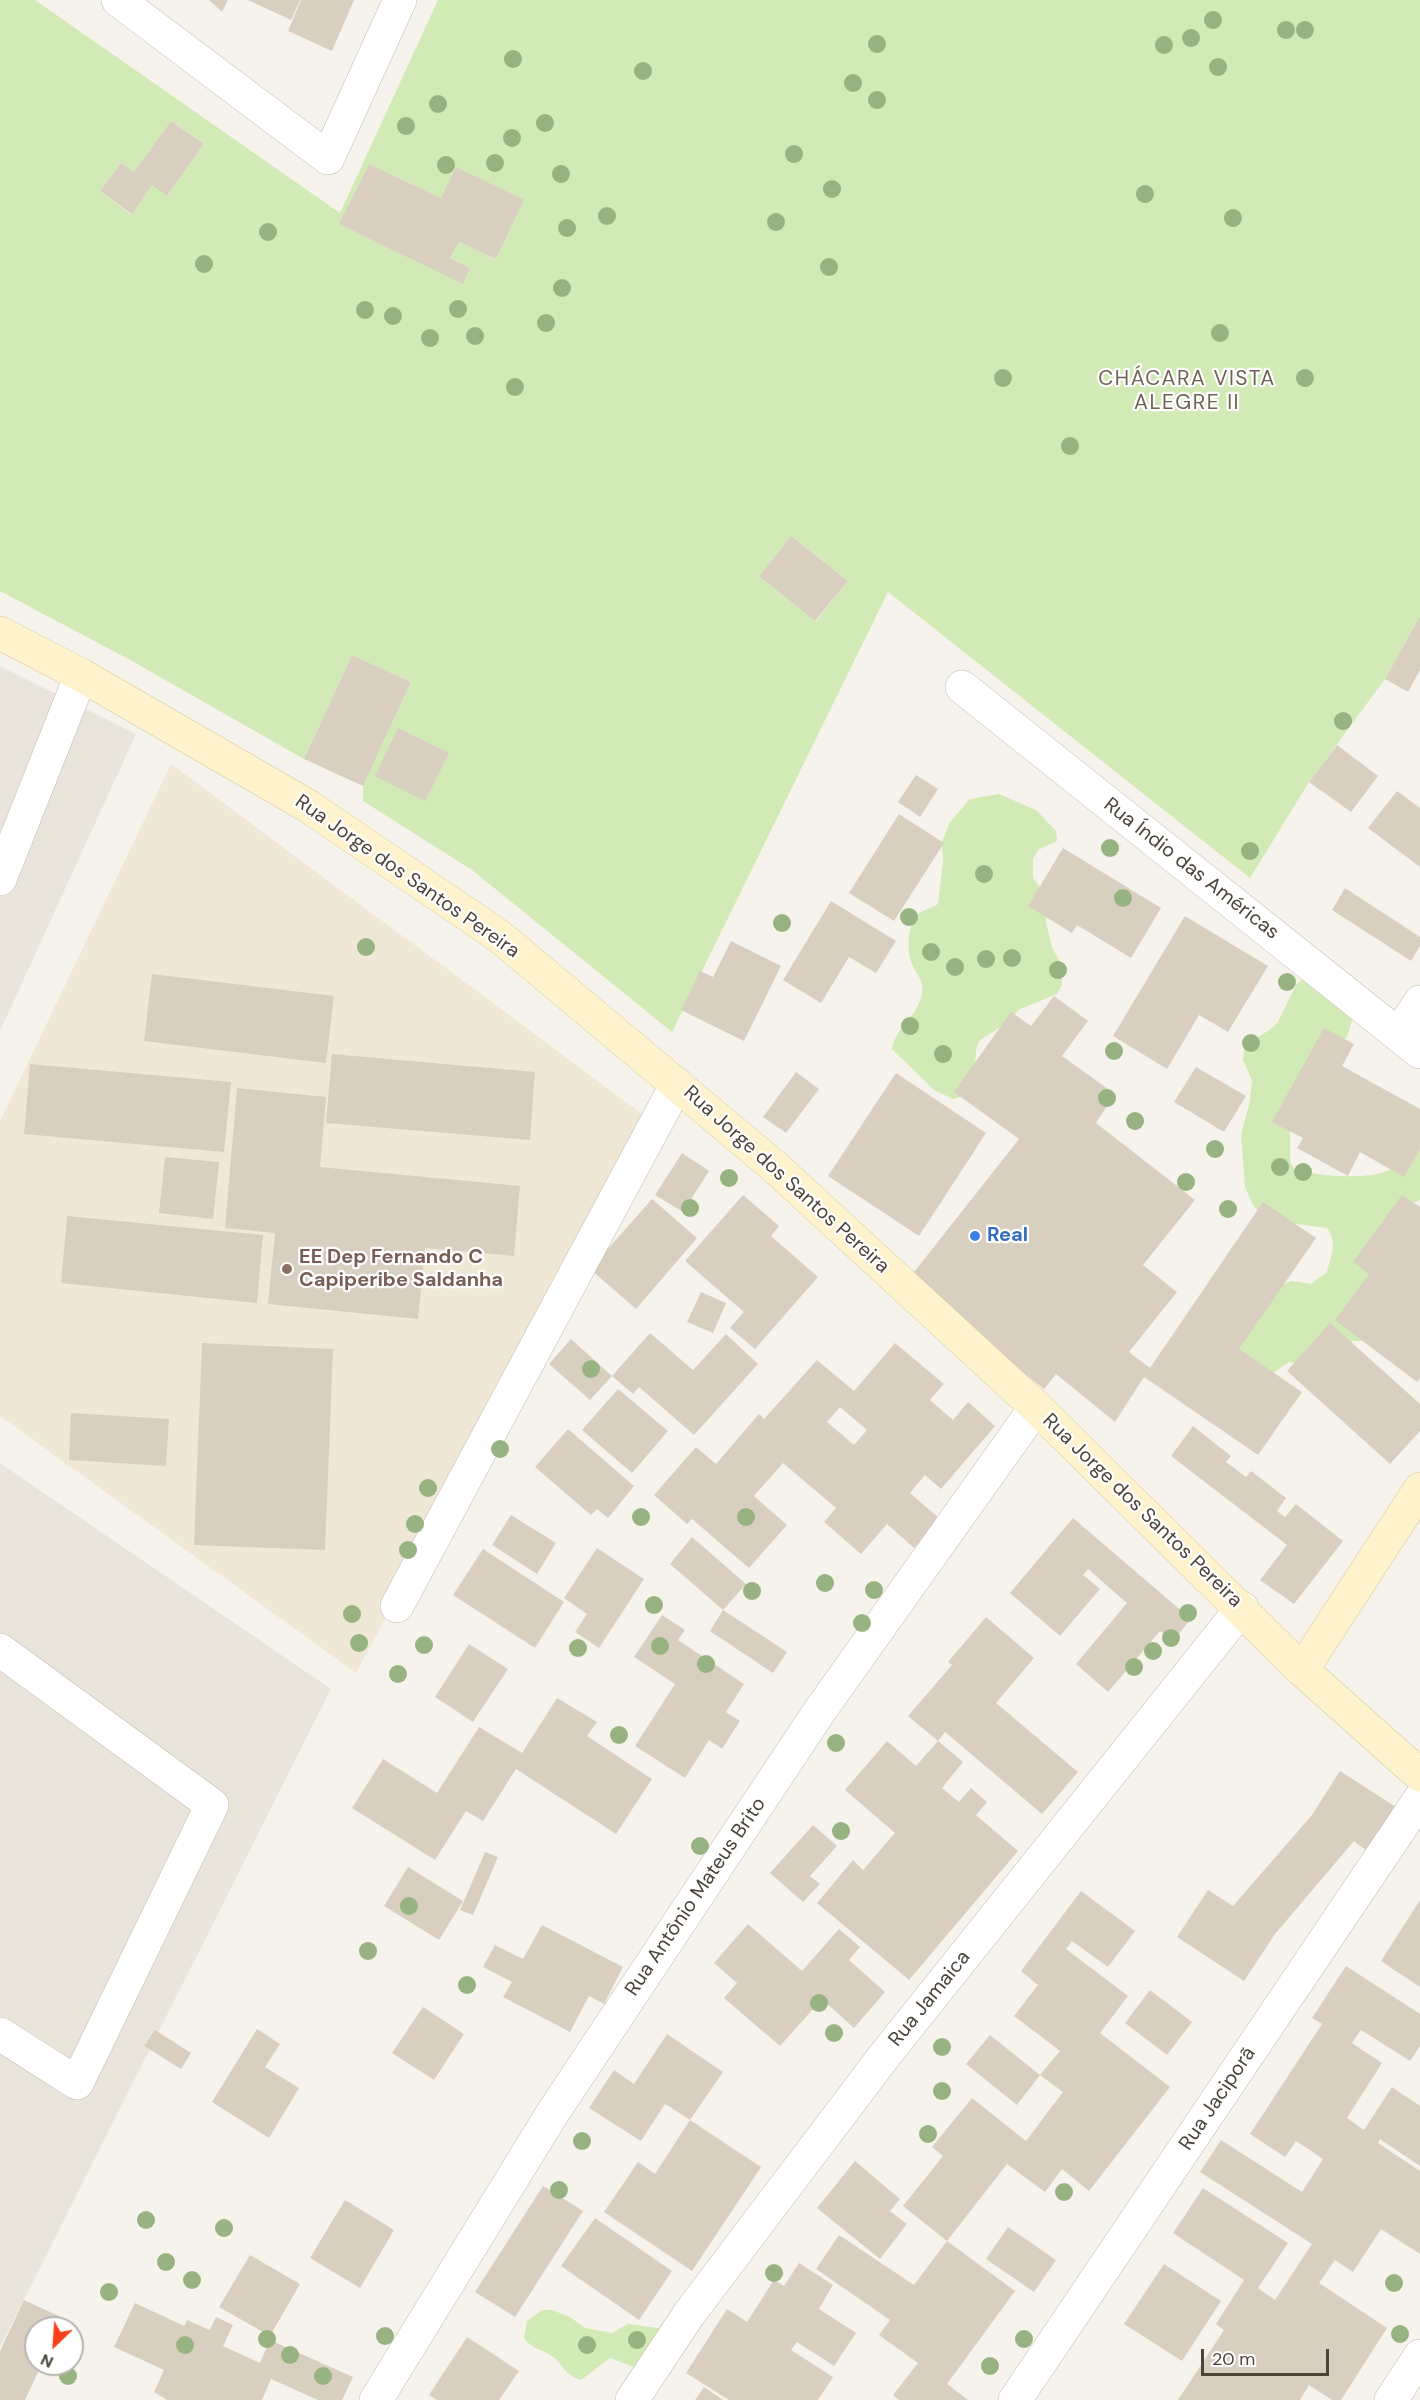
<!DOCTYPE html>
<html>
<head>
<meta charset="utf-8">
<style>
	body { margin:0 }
	#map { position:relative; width:1420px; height:2400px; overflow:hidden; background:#f6f3ec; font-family:"DM Sans",sans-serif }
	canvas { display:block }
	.north { position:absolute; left:24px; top:2316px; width:60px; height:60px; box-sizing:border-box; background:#fff; border:2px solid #b7b4b0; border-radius:50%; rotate:205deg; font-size:16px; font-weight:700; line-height:24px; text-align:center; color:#4b4439 }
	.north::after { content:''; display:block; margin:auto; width:21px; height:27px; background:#fc3f1d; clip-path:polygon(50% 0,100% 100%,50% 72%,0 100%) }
	.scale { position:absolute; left:1201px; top:2349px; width:128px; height:27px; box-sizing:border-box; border:3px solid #4b4439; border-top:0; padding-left:8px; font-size:18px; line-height:21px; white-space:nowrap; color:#4b4439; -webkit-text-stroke:4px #fff; paint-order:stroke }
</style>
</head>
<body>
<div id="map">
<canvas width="1420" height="2400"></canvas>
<div class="north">N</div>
<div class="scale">20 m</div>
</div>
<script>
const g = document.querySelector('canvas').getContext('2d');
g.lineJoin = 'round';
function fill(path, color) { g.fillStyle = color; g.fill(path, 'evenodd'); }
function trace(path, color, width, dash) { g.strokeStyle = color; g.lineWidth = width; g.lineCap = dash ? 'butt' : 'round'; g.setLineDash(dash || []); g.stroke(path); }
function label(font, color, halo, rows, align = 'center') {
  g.font = font + ' "DM Sans",sans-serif'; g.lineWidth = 4.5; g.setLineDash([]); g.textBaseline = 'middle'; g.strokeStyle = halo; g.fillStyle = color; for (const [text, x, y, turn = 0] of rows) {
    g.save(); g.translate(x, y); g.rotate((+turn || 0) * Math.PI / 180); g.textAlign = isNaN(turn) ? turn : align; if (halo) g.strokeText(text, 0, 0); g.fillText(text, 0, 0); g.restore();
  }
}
fill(new Path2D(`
	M0 666 136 734 0 1031Z
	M0 1463 331 1689 0 2347Z`), '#eae5da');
fill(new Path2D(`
	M171 764 653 1122 356 1673 0 1416V1121Z`), '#efe8d6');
fill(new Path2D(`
	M0 0H35L340 213 438 0H1420V616L1385 679 1309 782 1250 878 888 592 672 1032 472 870 363 801V786L411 682 352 655 304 759 132 661 0 591ZM171 121 204 144 167 196 152 185 131 214 100 191 121 163 134 172ZM369 164 441 198 524 200 496 259 459 242 450 258 470 268 463 283 339 224ZM791 536 848 581 816 621 759 576Z
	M999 794 1036 810 1056 831 1057 841 1038 850 1033 859V878L1045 893 1048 902 1046 922 1052 948 1062 965V985L1057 994 1020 1009 1005 1024 979 1041 976 1049 975 1069 962 1096 953 1099 934 1090 892 1049C895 1029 915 1018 921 998 926 983 918 977 912 964 906 950 907 921 921 912 926 909 932 908 938 904L943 863 942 842 950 822 970 799Z
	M1303 978 1353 1018 1347 1037 1323 1056 1290 1113V1161L1294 1169C1314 1176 1373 1181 1391 1169 1405 1160 1412 1145 1420 1132V1200L1409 1205 1363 1341H1352L1309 1366 1289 1362 1266 1378 1228 1345 1280 1285 1292 1281 1311 1284 1327 1272C1331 1256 1338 1242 1327 1228L1266 1220 1253 1205 1245 1187 1241 1134 1249 1105 1252 1081 1243 1060 1244 1049 1253 1040 1271 1029 1278 1022 1296 985Z
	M542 2310H552L570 2317 585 2328 612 2333 628 2324 665 2329 634 2367 610 2358 581 2380C567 2376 565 2369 556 2359 546 2350 532 2350 524 2338L527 2321Z`), '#d2eab5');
fill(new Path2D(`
	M209 0H228L222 12Z
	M248 0H300L291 20Z
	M301 0H354L332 51 288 31Z
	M171 121 204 144 167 196 152 185 132 214 100 191 121 163 134 172Z
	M369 164 441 198 456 167 524 200 496 259 459 242 450 258 470 268 463 284 339 224Z
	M791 536 848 581 815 621 759 576Z
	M1420 616V670L1408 692 1385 679Z
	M352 655 411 682 363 786 304 759Z
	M398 728 449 753 425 801 375 776Z
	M1337 745 1378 776 1351 812 1309 782Z
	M916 775 938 789 920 817 898 802Z
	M1397 791 1420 808V867L1368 828Z
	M899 814 944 843 894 921 849 893Z
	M1063 848 1161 908 1131 958 1077 925 1072 933 1028 906Z
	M1345 888 1420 937V946L1411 961 1332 910Z
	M831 901 896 941 876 973 849 957 821 1003 783 980Z
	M1185 916 1268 966 1228 1032 1199 1015 1167 1069 1113 1036Z
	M731 941 781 966 744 1041 681 1010 700 971 713 977Z
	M152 974 334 996 326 1063 144 1041Z
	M1054 996 1088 1021 1062 1056 1115 1094 1096 1123 1195 1200 1143 1265 1177 1292 1129 1352 1150 1368 1263 1202 1316 1238 1239 1349 1302 1392 1258 1455 1144 1377 1115 1422 1056 1374 1044 1389 907 1281 1019 1139 954 1092 1011 1012 1031 1026Z
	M1324 1028 1354 1044 1342 1066 1420 1109V1149L1404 1177 1360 1152 1348 1176 1297 1148 1303 1138 1272 1122Z
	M332 1054 535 1072 530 1140 326 1123Z
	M30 1064 231 1082 224 1152 24 1134Z
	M1196 1067 1246 1096 1224 1132 1174 1102Z
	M796 1072 819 1089 786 1133 763 1117Z
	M896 1073 986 1133 919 1236 828 1176Z
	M237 1088 326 1097 320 1167 520 1186 514 1256 425 1248 418 1319 268 1304 275 1233 225 1228Z
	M682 1153 709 1171 683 1212 655 1195Z
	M165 1157 219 1162 213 1219 159 1213Z
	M743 1195 779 1226 771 1236 818 1277 755 1349 730 1328 744 1312 685 1261Z
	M1402 1195 1420 1207V1378L1417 1382 1335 1320 1369 1274 1353 1262Z
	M652 1199 697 1238 636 1309 590 1269Z
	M67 1216 263 1235 257 1303 61 1283Z
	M701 1292 726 1303 713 1333 687 1322Z
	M1330 1323 1420 1404V1431L1390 1464 1287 1371Z
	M650 1333 693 1370 726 1334 758 1364 694 1435 639 1387 633 1394 612 1376Z
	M571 1339 612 1376 590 1400 549 1364Z
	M202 1343 333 1349 325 1550 194 1545Z
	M895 1343 944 1384 930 1400 953 1420 968 1402 995 1426 941 1489 925 1475 910 1493 940 1519 914 1548 887 1524 861 1554 824 1522 836 1508 783 1463 754 1496 787 1525 749 1568 692 1519 687 1524 654 1495 696 1447 716 1464 759 1414 764 1419 817 1360 854 1391ZM840 1407 867 1430 854 1445 827 1422Z
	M618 1389 668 1431 632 1473 582 1430Z
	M71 1413 169 1419 166 1466 69 1460Z
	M1193 1426 1231 1456 1226 1462 1246 1477 1251 1471 1286 1498 1277 1511 1285 1517 1296 1504 1343 1541 1294 1604 1260 1580 1287 1545 1171 1456Z
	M568 1429 634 1486 608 1518 597 1509 591 1515 535 1467Z
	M511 1515 556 1543 537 1574 492 1545Z
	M1073 1518 1191 1619 1173 1641 1160 1631 1108 1692 1076 1664 1127 1603 1088 1569 1083 1575 1100 1589 1060 1636 1010 1593Z
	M692 1537 746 1584 723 1610 670 1564Z
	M597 1548 644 1579 599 1648 575 1632 587 1614 564 1598Z
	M483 1549 564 1602 535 1648 453 1595Z
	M723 1610 787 1652 773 1673 710 1631Z
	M662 1615 685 1630 678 1640 744 1684 726 1712 740 1721 722 1749 709 1740 685 1778 635 1746 675 1684 634 1657Z
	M986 1617 1034 1658 996 1703 1078 1772 1042 1814 945 1732 938 1741 963 1762 942 1788 959 1802 971 1788 987 1802 976 1815 1018 1851 909 1980 817 1903 853 1860 863 1870 895 1833 845 1790 887 1741 916 1766 938 1741 908 1716 952 1665 948 1662Z
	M469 1644 508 1669 473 1722 435 1697Z
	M557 1698 597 1722 587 1736 652 1779 616 1834 516 1769 483 1821 466 1811 435 1860 352 1808 383 1759 437 1793 479 1727 522 1753Z
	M1340 1771 1396 1807 1367 1851 1354 1841 1275 1934 1244 1981 1177 1937 1208 1890 1233 1906 1312 1815Z
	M813 1825 837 1846 810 1876 820 1884 803 1902 770 1873Z
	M485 1852 498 1857 473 1915 460 1910Z
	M408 1867 463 1901 439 1940 384 1906Z
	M1081 1891 1135 1931 1108 1967 1072 1941 1066 1949 1128 1996 1100 2033 1170 2087 1089 2191 1062 2169 1045 2192 1007 2164 947 2241 903 2206 943 2156 932 2147 972 2098 1026 2141 1063 2092 1040 2075 1017 2105 966 2064 990 2035 1040 2075 1060 2051 1014 2016 1038 1985 1021 1971Z
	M1420 1900V1987L1381 1961Z
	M748 1924 802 1971 839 1929 860 1947 849 1960 885 1992 854 2028 822 1999 780 2046 724 1998 737 1983 714 1963Z
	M542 1925 623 1967 604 2004 589 1996 570 2032 503 1997 512 1982 483 1967 495 1945 523 1959Z
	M1346 1966 1420 2014V2046L1410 2061 1361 2030 1352 2043 1382 2063 1347 2118 1364 2130 1392 2087 1420 2106V2166L1380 2139 1378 2143 1420 2171V2254L1381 2229 1353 2272 1335 2260 1319 2283 1387 2328 1341 2400H1332L1309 2385 1300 2400H1178L1224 2330 1216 2324 1244 2280 1173 2233 1203 2188 1288 2243 1258 2288 1275 2300 1312 2244 1200 2172 1221 2140 1302 2192 1323 2159 1296 2141 1285 2157 1250 2134 1322 2024 1312 2018Z
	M1150 1990 1192 2022 1167 2055 1125 2023Z
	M423 2007 464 2034 434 2080 392 2053Z
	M257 2029 280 2044 265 2067 299 2088 269 2138 212 2102Z
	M155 2030 191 2053 181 2069 144 2046Z
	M667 2034 723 2072 690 2120 665 2104 641 2141 589 2108 614 2070 634 2084Z
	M690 2120 761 2167 692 2271 604 2212 638 2162 655 2174Z
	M855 2161 900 2199 890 2211 907 2224 880 2259 817 2208Z
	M543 2186 583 2211 515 2317 475 2292Z
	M345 2200 394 2230 360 2288 310 2258Z
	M595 2218 672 2271 639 2320 561 2266Z
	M1008 2227 1056 2260 1034 2292 986 2259Z
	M839 2235 914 2285 947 2241 1015 2291 947 2384 968 2400H899L893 2395 918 2363 879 2335 890 2320 816 2269Z
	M250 2255 300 2284 270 2336 219 2307Z
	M799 2263 833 2285 819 2309 856 2333 834 2366 797 2342 791 2350 833 2377 818 2400H729L686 2373 727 2309 747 2322 774 2280 784 2286Z
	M1164 2264 1221 2301 1182 2361 1124 2324Z
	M24 2300 63 2318 59 2328H36V2364H42L25 2400H0V2351Z
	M135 2303 184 2326 187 2320 210 2330 216 2317 233 2325 223 2346 260 2363 270 2340 353 2377 342 2400H318L271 2379 262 2400H167L154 2392 164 2370 114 2347Z
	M467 2337 519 2371 499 2400H437L429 2395Z
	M704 2387 723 2400H695Z`), '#d8cfc1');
const street = new Path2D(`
	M118 0 328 158 400 0
	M962 687 1420 1052
	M0 879 81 675
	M1399 1034 1420 1002
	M397 1606 677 1084
	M0 1650 212 1805 77 2083 0 2034
	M376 2400 552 2114 819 1712 1036 1407
	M632 2400 689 2314 885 2055 1242 1608
	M1015 2400 1420 1799
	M1391 2400 1420 2356`);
const secondary = new Path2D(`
	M0 633 81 675 308 806 499 936 775 1167 1036 1407 1302 1670 1420 1775
	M1302 1670 1420 1489`);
trace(street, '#c2bbae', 34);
trace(secondary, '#d6c79b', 34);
trace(street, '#fff', 33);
trace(secondary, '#fff3cd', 33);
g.fillStyle = '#97b381';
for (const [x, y] of [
	[1213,20],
	[1286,30],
	[1305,30],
	[1191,38],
	[877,44],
	[1164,45],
	[513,59],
	[1218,67],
	[643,71],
	[853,83],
	[877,100],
	[438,104],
	[545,123],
	[406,126],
	[512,138],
	[794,154],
	[495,163],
	[446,165],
	[561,174],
	[832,189],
	[1145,194],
	[607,216],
	[1233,218],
	[776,222],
	[567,228],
	[268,232],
	[204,264],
	[829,267],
	[562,288],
	[458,309],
	[365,310],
	[393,316],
	[546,323],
	[1220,333],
	[475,336],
	[430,338],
	[1003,378],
	[1305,378],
	[515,387],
	[1070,446],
	[1343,721],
	[1110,848],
	[1250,851],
	[984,874],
	[1123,898],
	[909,917],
	[782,923],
	[366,947],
	[931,952],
	[1012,958],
	[986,959],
	[955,967],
	[1058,970],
	[1287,982],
	[910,1026],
	[1251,1043],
	[1114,1051],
	[943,1054],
	[1107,1098],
	[1135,1121],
	[1215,1149],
	[1280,1167],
	[1303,1172],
	[729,1178],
	[1186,1182],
	[690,1208],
	[1228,1209],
	[591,1369],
	[500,1449],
	[428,1488],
	[641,1517],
	[746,1517],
	[415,1524],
	[408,1550],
	[825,1583],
	[874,1590],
	[752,1591],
	[654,1605],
	[1188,1613],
	[352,1614],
	[862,1623],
	[1171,1638],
	[359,1643],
	[424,1645],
	[660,1646],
	[578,1648],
	[1153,1651],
	[706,1664],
	[1134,1667],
	[398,1674],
	[619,1735],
	[836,1743],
	[841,1831],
	[700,1846],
	[409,1906],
	[368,1951],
	[467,1985],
	[819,2003],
	[834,2033],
	[942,2047],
	[942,2091],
	[928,2134],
	[582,2141],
	[559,2190],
	[1064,2192],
	[146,2220],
	[224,2228],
	[166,2262],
	[774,2273],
	[192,2280],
	[1394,2283],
	[109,2292],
	[1400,2334],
	[385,2336],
	[267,2339],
	[1024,2339],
	[637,2340],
	[185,2345],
	[587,2345],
	[290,2355],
	[990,2366],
	[68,2376],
	[323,2376]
]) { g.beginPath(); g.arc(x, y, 9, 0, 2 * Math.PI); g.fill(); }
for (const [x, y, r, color] of [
	[975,1236,6,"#3f7fe0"],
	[287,1269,6,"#8d6e63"]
]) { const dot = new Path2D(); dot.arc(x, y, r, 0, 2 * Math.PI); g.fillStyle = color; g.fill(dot); trace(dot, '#fff', 2); }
label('20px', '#4b4439', '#fff', [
	["Rua Índio das Américas",1191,869,38],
	["Rua Jorge dos Santos Pereira",407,877,35],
	["Rua Jorge dos Santos Pereira",786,1180,42],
	["Rua Jorge dos Santos Pereira",1142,1511,44],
	["Rua Antônio Mateus Brito",696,1897,-56],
	["Rua Jamaica",930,1999,-51],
	["Rua Jaciporã",1218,2099,-56]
]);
label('bold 20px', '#366cbe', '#fff', [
	["Real",987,1236]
], 'left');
label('bold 20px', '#785e54', '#fff', [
	["EE Dep Fernando C",299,1258],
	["Capiperibe Saldanha",299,1281]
], 'left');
g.letterSpacing = '1.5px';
label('21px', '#6e6250', '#fff', [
	["CHÁCARA VISTA",1187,379],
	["ALEGRE II",1187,403]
]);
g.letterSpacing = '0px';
</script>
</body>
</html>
